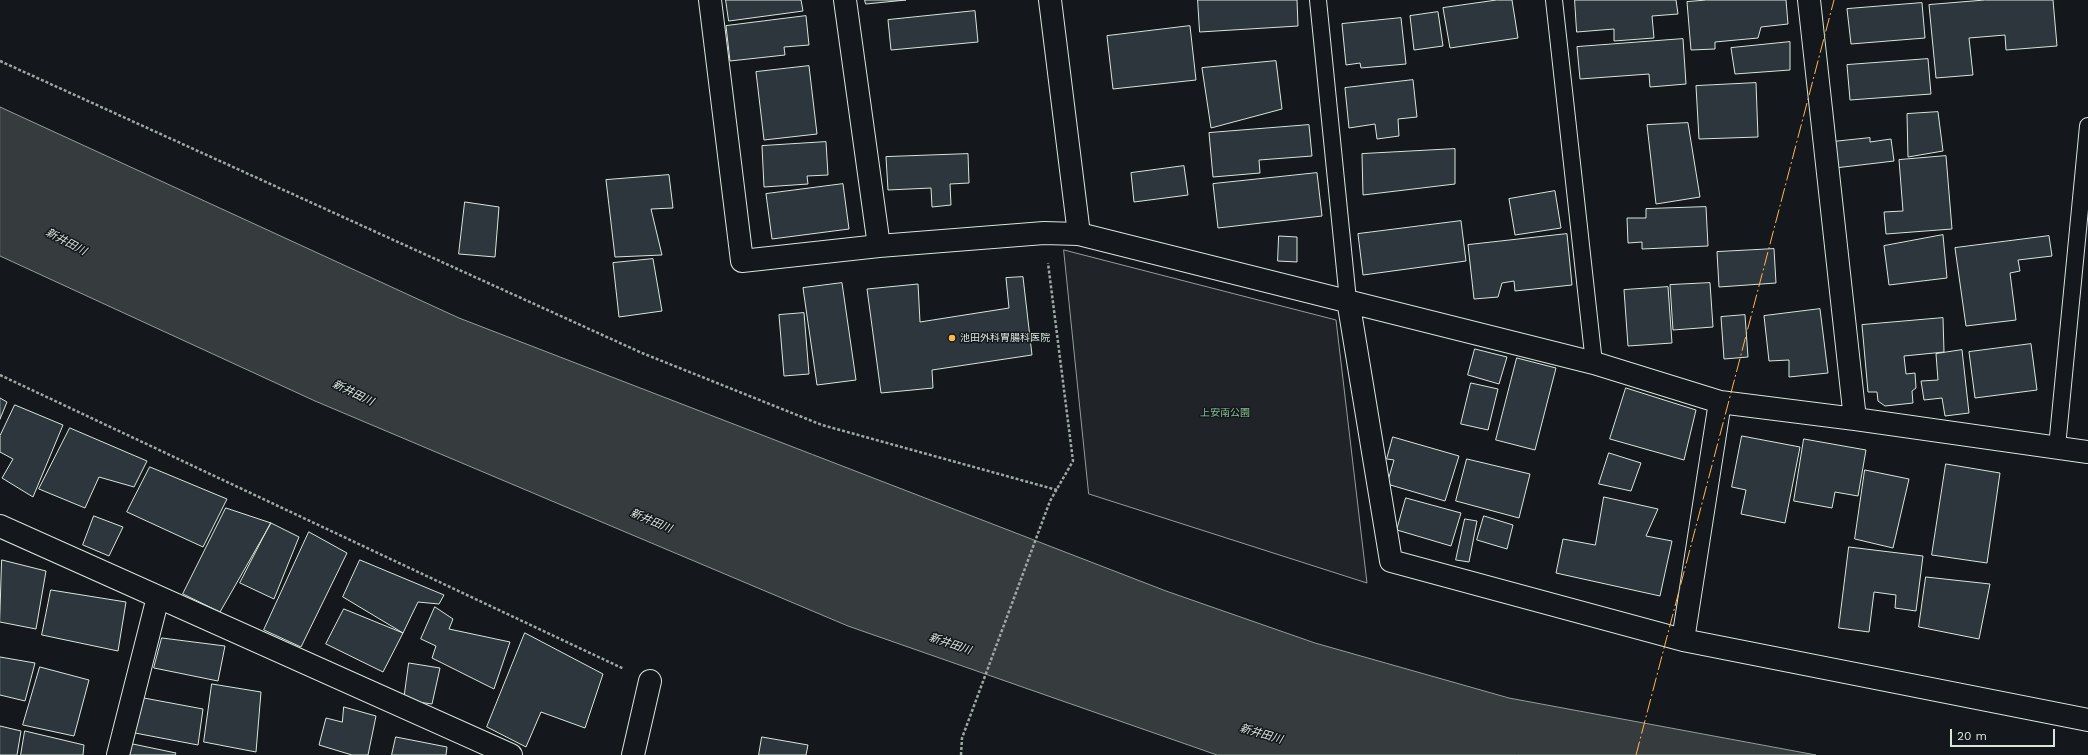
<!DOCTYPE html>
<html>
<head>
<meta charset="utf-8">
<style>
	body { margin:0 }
	#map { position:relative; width:2088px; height:755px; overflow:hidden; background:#14181c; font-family:"Work Sans",sans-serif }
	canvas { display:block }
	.scale { position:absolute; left:1950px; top:729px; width:105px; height:18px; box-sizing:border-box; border:2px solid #d8e6dc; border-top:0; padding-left:5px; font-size:12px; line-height:14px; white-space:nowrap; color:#d8e6dc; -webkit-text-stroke:3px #14181c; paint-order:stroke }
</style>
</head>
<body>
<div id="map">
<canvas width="2088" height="755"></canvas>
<div class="scale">20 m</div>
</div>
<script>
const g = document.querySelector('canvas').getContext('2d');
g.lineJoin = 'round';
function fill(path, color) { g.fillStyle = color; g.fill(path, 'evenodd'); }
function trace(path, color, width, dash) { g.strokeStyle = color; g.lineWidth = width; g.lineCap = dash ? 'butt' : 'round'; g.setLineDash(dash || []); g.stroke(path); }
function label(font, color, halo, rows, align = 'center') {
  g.font = font + ' "Work Sans","Noto Sans JP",sans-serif'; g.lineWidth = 3; g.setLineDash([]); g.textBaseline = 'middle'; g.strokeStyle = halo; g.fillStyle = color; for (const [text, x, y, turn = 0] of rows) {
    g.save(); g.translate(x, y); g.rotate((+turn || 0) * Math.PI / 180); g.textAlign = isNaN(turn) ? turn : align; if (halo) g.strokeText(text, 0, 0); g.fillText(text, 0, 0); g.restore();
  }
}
const green = new Path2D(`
	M1064 250 1336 320 1367 583 1089 494Z`);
fill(green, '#202428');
trace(green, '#939e99', 1);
const water = new Path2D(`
	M0 107 459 318 1166 591 1315 643 1509 698 1816 755H1217L848 626 315 401 0 256Z`);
fill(water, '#363b3e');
trace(water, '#939e99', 1);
const building = new Path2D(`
	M726 0H801L803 11 729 21Z
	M865 0H906L866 4Z
	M1198 0H1297L1298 26 1200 32Z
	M1497 0H1512L1518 38 1450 48 1443 8Z
	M1575 0H1676L1678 14 1652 16 1654 38 1614 41V29L1577 32Z
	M1707 0H1786L1788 24 1761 27 1758 38 1715 42V49L1691 50 1687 2Z
	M1985 0H2053L2057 46 2006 50 2005 35 1969 38 1973 75 1936 78 1929 5Z
	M1922 3 1925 38 1851 44 1847 9Z
	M975 11 978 42 891 50 888 20Z
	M1438 12 1443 46 1414 50 1410 16Z
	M806 16 809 45 784 47 785 55 730 61 726 26Z
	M1401 18 1406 64 1361 68 1360 63 1346 65 1342 24Z
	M1190 26 1196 80 1113 89 1107 36Z
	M1683 39 1686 84 1650 87 1649 74 1580 79 1577 47Z
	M1790 42V70L1735 74 1731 48Z
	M1928 59 1931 94 1850 100 1847 65Z
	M1276 61 1282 109 1211 128 1202 68Z
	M809 66 817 134 764 140 756 72Z
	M1413 80 1417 117 1398 119 1399 136 1377 139 1375 124 1349 128 1345 88Z
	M1756 83 1758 137 1699 139 1696 86Z
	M1938 112 1943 151 1908 157 1907 114Z
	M1688 123 1700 197 1656 204 1647 125Z
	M1309 125 1312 156 1259 160 1260 173 1213 177 1209 133Z
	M1870 138V142L1891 139 1894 161 1835 168 1832 142Z
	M826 142 828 175 807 176 808 184 764 187 762 146Z
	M1455 149V184L1363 195 1362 154Z
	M968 154 969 183 950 184 951 205 932 207 931 188 888 190 886 157Z
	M1946 156 1952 229 1886 234 1884 212 1903 211 1899 160Z
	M1184 166 1188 195 1134 202 1131 173Z
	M1317 173 1322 216 1218 228 1213 184Z
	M669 175 673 208 651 209 662 255 615 257 606 180Z
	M843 184 849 229 772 239 766 194Z
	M1555 191 1561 228 1515 235 1509 199Z
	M465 202 499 207 495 257 459 254Z
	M1706 207 1708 246 1642 249V242L1628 243 1627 218H1646V209Z
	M1461 221 1466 261 1363 275 1358 234Z
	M1567 234 1572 285 1515 291 1514 281 1502 283 1498 297 1474 299 1468 245Z
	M1943 235 1947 278 1889 285 1884 246Z
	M1279 236 1297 237V262L1278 261Z
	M2049 236 2052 256 2018 260 2020 271 2010 273 2016 320 1966 326 1955 248Z
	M1774 249 1776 283 1719 287 1717 252Z
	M653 259 662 311 619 317 613 263Z
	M1023 277 1032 355 932 370 933 388 881 393 867 289 918 284 920 322 1009 308 1006 278Z
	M842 283 856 380 817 385 803 288Z
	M1710 283 1713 327 1673 330 1670 285Z
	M1668 287 1672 343 1628 346 1624 290Z
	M1820 309 1828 373 1789 377V360L1769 361 1764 316Z
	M804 313 809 374 784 376 779 315Z
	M1745 315 1748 357 1724 359 1721 317Z
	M1943 318 1944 352 1904 356 1906 374 1915 373 1916 388 1912 391 1913 403 1885 406 1878 401 1877 392H1868L1862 325Z
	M2031 344 2037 390 1975 398 1969 352Z
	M1475 349 1507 357 1499 384 1468 375Z
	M1962 350 1969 413 1945 416 1942 398 1924 400 1921 381 1938 380 1936 354Z
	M1517 358 1556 368 1535 450 1496 440Z
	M1471 383 1498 389 1488 430 1461 424Z
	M1626 388 1696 410 1684 460 1610 439Z
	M0 398 7 402 0 419Z
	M15 405 63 425 33 497 2 478 13 459 0 452V436Z
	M70 428 147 461 134 487 99 477 85 508 39 489Z
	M1742 436 1800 447 1785 523 1741 514 1746 490 1732 487Z
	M1393 437 1459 456 1445 501 1387 484 1394 460 1387 459Z
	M1804 439 1866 450 1858 496 1835 492 1832 508 1794 501Z
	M1609 453 1641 463 1631 491 1599 484Z
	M1467 459 1530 474 1519 518 1456 501Z
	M1946 464 2000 473 1987 563 1932 555Z
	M150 467 227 499 203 547 127 512Z
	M1865 470 1909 479 1893 548 1855 539Z
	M1604 497 1658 509 1646 536 1672 541 1660 596 1556 573 1563 539 1595 545Z
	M1406 498 1461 513 1451 546 1397 530Z
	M226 508 271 523 220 612 183 594Z
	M94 516 123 527 109 556 83 545Z
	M1484 516 1513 525 1507 549 1477 540Z
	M1465 519 1477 521 1469 562 1456 560Z
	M271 523 299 537 274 599 240 583Z
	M309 532 347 553 301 647 264 630Z
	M1849 547 1923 556 1916 611 1895 608 1896 595 1874 592 1869 632 1839 628Z
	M2 560 46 571 36 629 0 622Z
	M360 560 444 595 439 604 418 602 403 633 343 597Z
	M1926 577 1990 584 1979 639 1919 627Z
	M51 590 126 602 118 651 42 635Z
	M435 607 453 619 449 629 510 642 494 689 432 658 436 646 421 639Z
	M344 609 403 633 383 672 326 644Z
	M525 633 603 674 585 728 541 712 526 747 487 727Z
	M162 638 225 646 218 681 154 668Z
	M0 657 35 663 25 701 0 695Z
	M409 663 440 668 432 704 404 700Z
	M40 667 89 680 74 736 23 725Z
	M212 684 261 692 256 752 204 742Z
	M144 698 203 709 198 745 135 733Z
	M344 707 376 716 368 755H352L319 745 326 718 342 722Z
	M0 726 21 731 17 755H0Z
	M25 731 84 745 83 755H21Z
	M396 737 447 747 446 755H392Z
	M762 737 808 745 806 755H759Z
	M128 743 176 753 175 755H124Z`);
fill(building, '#2c363c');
trace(building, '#d8e6dc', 1);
const service = new Path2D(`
	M1318 0 1348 300
	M1554 0 1594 363
	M2057 447 2088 126`);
const minor = new Path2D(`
	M710 0 742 261 879 246 1044 233 1079 234 1594 363 1720 402 1855 419 2088 452
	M845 0 879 246
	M1809 0 1855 419
	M1348 300 1391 561 1683 640 2088 720
	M0 526 511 755
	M1683 640 1720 402
	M118 755 158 597
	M633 755 650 681`);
const tertiary = new Path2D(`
	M1050 0 1079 234`);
trace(service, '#d8e6dc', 18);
trace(minor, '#d8e6dc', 24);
trace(tertiary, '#d8e6dc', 24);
trace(new Path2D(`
	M0 61 642 353 822 425 1057 490
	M0 375 624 669
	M961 755 962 738 1050 501 1073 461 1048 263`), '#9da8a2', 2.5, [3, 2]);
trace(service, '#14181c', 16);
trace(minor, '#14181c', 22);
trace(tertiary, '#14181c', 22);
trace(new Path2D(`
	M1636 755 1834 0`), '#ffb74d', 1, [14, 3, 2, 3]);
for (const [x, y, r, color] of [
	[952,338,4,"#ffb74d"]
]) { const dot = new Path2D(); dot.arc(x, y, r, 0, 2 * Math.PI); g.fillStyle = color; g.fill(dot); trace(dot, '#14181c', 1.5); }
label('10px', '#d8e6dc', '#14181c', [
	["池田外科胃腸科医院",960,338]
], 'left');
label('10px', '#8ac095', '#14181c', [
	["上安南公園",1225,413]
]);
label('italic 11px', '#d8e6dc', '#14181c', [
	["新井田川",66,242,28],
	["新井田川",353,393,26],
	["新井田川",651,521,23],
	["新井田川",950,644,19],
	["新井田川",1261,734,16]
]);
</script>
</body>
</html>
